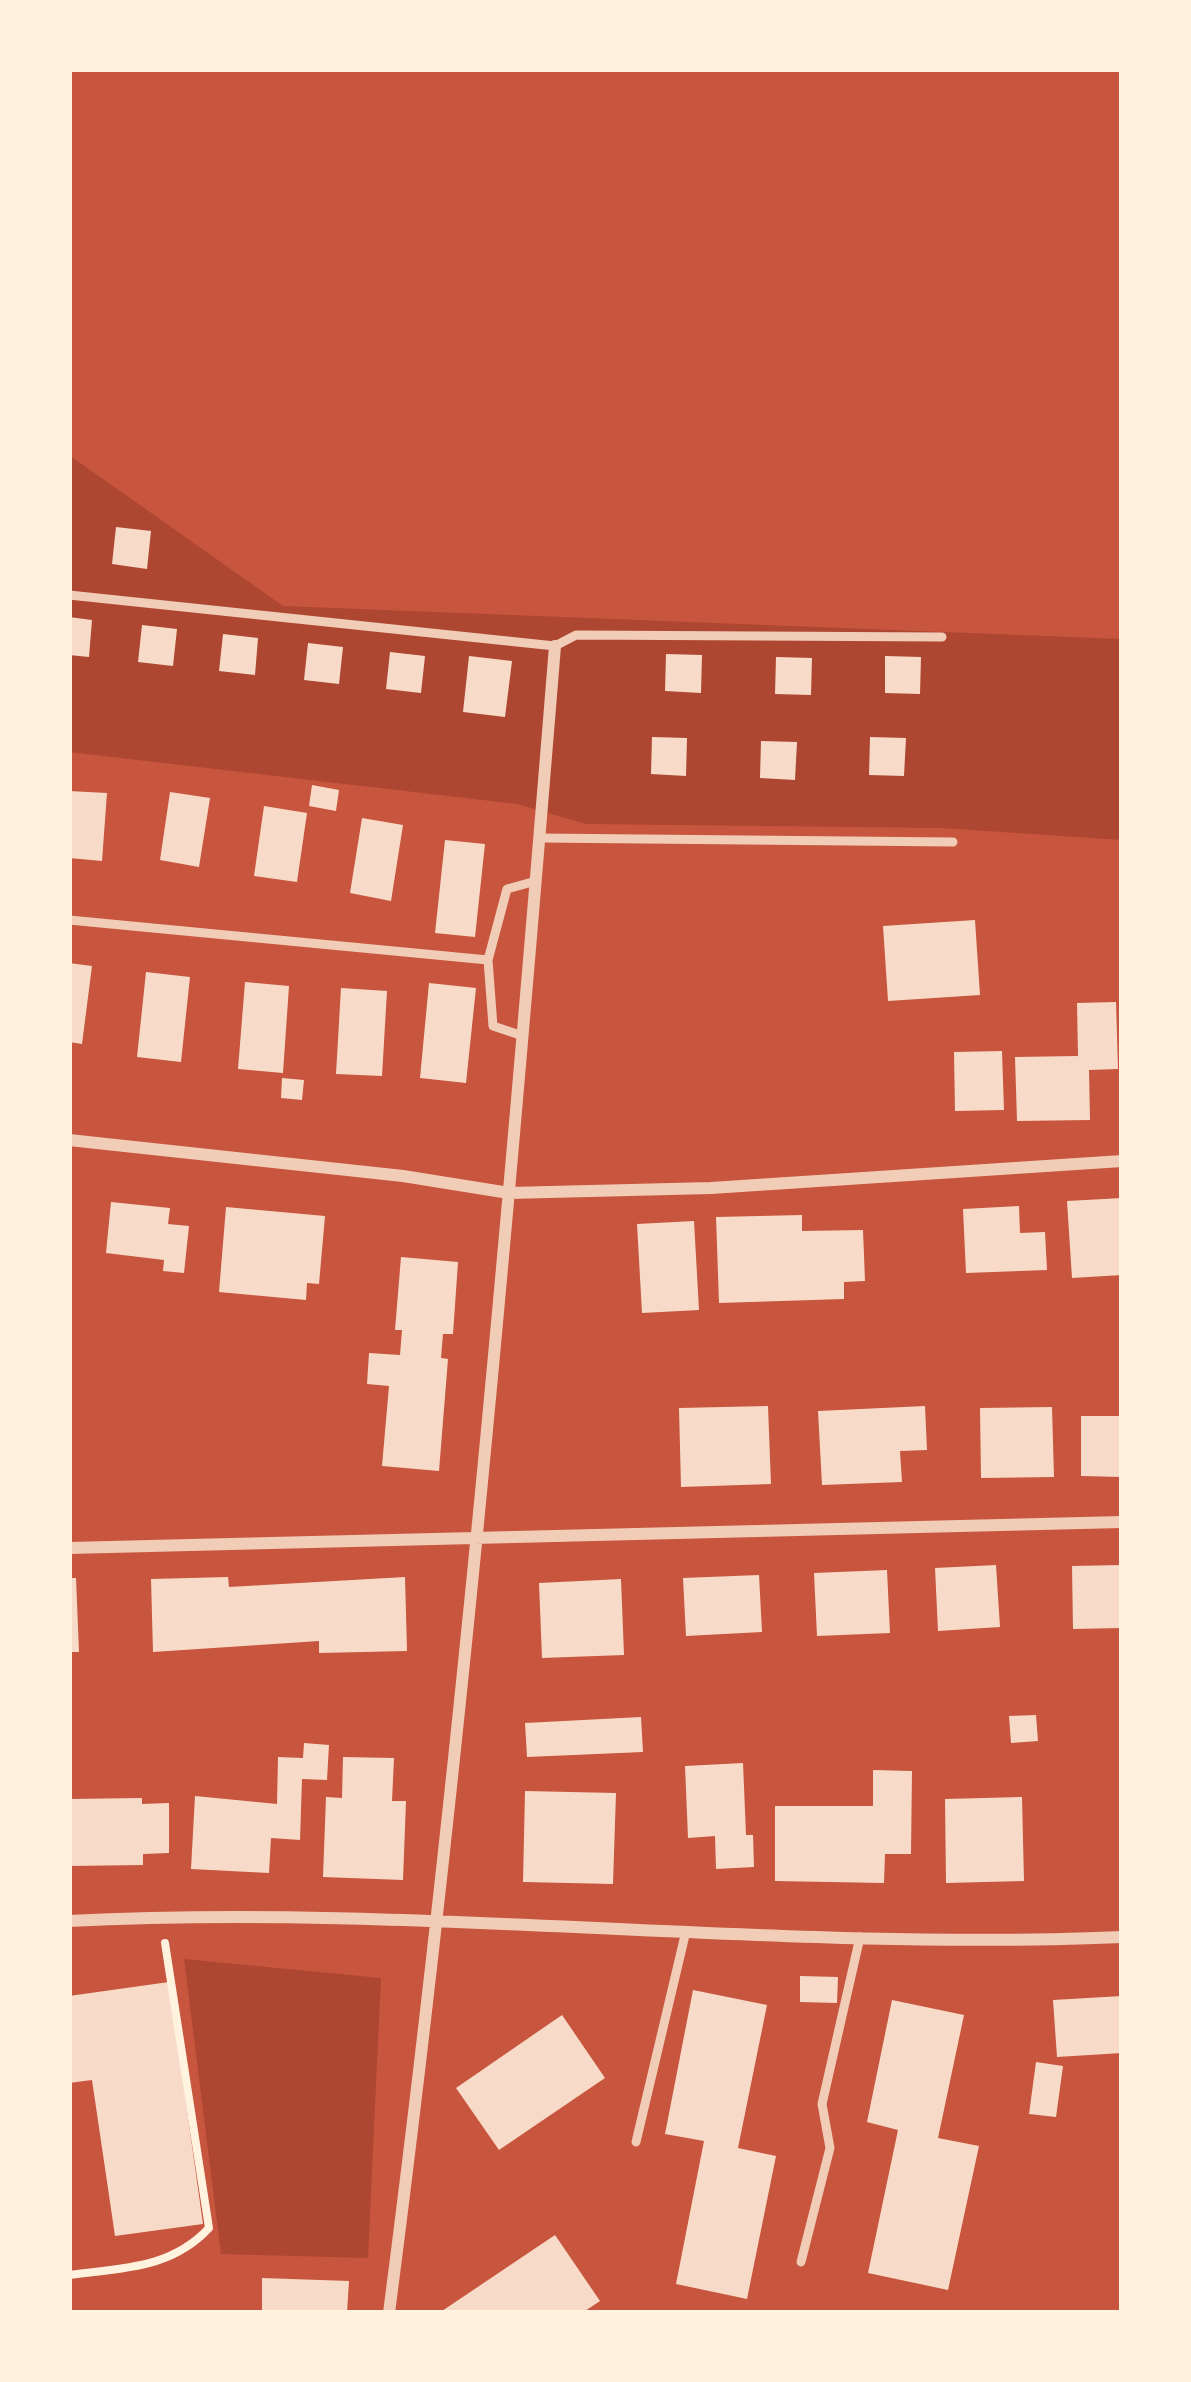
<!DOCTYPE html>
<html>
<head>
<meta charset="utf-8">
<style>
	body { margin:0 }
	#map { position:relative; width:1191px; height:2382px; overflow:hidden; background:#c8553d; font-family:Signika,sans-serif }
	canvas { display:block }
	.frame { position:absolute; inset:0; border:72px solid #fff3e0; pointer-events:none }
</style>
</head>
<body>
<div id="map">
<canvas width="1191" height="2382"></canvas>
<div class="frame"></div>
</div>
<script>
const g = document.querySelector('canvas').getContext('2d');
g.lineJoin = 'round';
function fill(path, color) { g.fillStyle = color; g.fill(path, 'evenodd'); }
function trace(path, color, width, dash) { g.strokeStyle = color; g.lineWidth = width; g.lineCap = dash ? 'butt' : 'round'; g.setLineDash(dash || []); g.stroke(path); }
fill(new Path2D(`
	M69 455 283 606 1122 639V840L941 828 586 824 517 804 69 752Z
	M184 1959 381 1978 368 2258 221 2254Z`), '#ae4732');
fill(new Path2D(`
	M116 527 151 531 147 569 112 564Z
	M69 617 92 620 89 657 69 655Z
	M142 625 177 629 173 666 138 662Z
	M223 634 258 638 255 675 219 671Z
	M308 643 343 647 339 684 304 680Z
	M390 652 425 656 421 693 386 689Z
	M666 654 702 655 701 693 665 691Z
	M469 656 512 661 505 717 463 712Z
	M885 656 921 657 920 694 885 693Z
	M776 657 812 658 811 695 775 694Z
	M652 737 687 738 686 776 651 774Z
	M870 737 906 738 904 776 869 775Z
	M761 741 797 742 795 780 760 778Z
	M312 785 339 790 336 811 309 806Z
	M69 791 107 793 102 861 69 858Z
	M170 792 210 798 199 867 160 860Z
	M264 806 307 813 297 882 254 876Z
	M362 818 403 825 391 901 350 893Z
	M445 840 485 844 475 937 435 933Z
	M975 920 980 995 888 1001 883 926Z
	M69 963 92 966 82 1044 69 1042Z
	M146 972 190 977 181 1062 137 1057Z
	M245 982 289 986 283 1073 238 1069Z
	M429 983 476 988 466 1083 420 1078Z
	M341 988 387 991 382 1076 336 1074Z
	M1116 1002 1118 1069 1089 1070 1090 1120 1017 1121 1015 1057 1078 1056 1077 1003Z
	M1002 1051 1004 1110 955 1111 954 1052Z
	M282 1078 304 1080 302 1100 281 1098Z
	M1122 1198V1275L1072 1278 1067 1201Z
	M111 1202 170 1208 168 1224 189 1226 184 1273 163 1271 164 1260 106 1253Z
	M1019 1206 1020 1233 1045 1232 1047 1270 966 1273 963 1209Z
	M226 1207 325 1216 319 1284 307 1283 306 1300 219 1292Z
	M802 1215V1231L863 1230 865 1281 844 1282V1299L719 1303 716 1217Z
	M694 1221 699 1310 642 1313 637 1224Z
	M401 1257 458 1262 453 1334H443L441 1358 448 1359 439 1471 382 1466 389 1386 367 1384 369 1353 400 1355 402 1330H395Z
	M768 1406 771 1484 681 1487 679 1408Z
	M925 1406 927 1450 900 1451 902 1482 822 1485 818 1411Z
	M1052 1407 1054 1477 981 1478 980 1408Z
	M1081 1416H1122V1477L1081 1476Z
	M996 1565 1000 1627 938 1631 935 1568Z
	M1122 1565V1628L1073 1629 1072 1566Z
	M887 1570 890 1633 817 1636 814 1573Z
	M759 1575 762 1632 686 1636 683 1578Z
	M228 1577 229 1587 405 1577 407 1651 319 1653V1641L153 1652 151 1579Z
	M69 1578H76L79 1652H69Z
	M621 1579 624 1655 542 1658 539 1583Z
	M1036 1715 1038 1741 1011 1743 1009 1716Z
	M641 1717 643 1752 527 1757 525 1723Z
	M304 1743 329 1745 327 1780 302 1779 300 1840 271 1838 269 1873 191 1869 195 1796 277 1804 278 1757 303 1758Z
	M343 1757 394 1758 392 1801H406L403 1880 323 1877 326 1797 342 1798Z
	M743 1763 746 1835H753L754 1867 716 1869 715 1836 688 1838 685 1766Z
	M873 1770 912 1771 911 1854H885L884 1883 775 1881V1806H873Z
	M525 1791 616 1793 613 1884 523 1882Z
	M1022 1797 1024 1881 946 1883 945 1799Z
	M142 1798V1804L169 1803V1853L143 1854V1865L69 1866V1799Z
	M800 1976 838 1977 837 2003 800 2002Z
	M169 1982 203 2224 115 2236 92 2080 69 2083V1996Z
	M693 1990 767 2005 738 2148 776 2156 747 2299 676 2284 704 2141 665 2134Z
	M1122 1996V2053L1057 2057 1053 2000Z
	M892 2000 964 2015 938 2138 979 2146 948 2290 868 2273 898 2130 867 2122Z
	M562 2015 605 2078 499 2150 456 2088Z
	M1036 2062 1063 2066 1056 2117 1029 2114Z
	M555 2235 600 2301 582 2313H439Z
	M262 2278 349 2281 347 2313 262 2311Z`), '#f7dbc8');
trace(new Path2D(`
	M69 2275C122 2268 171 2269 209 2228L165 1943`), '#fff3e0', 8);
trace(new Path2D(`
	M69 595 555 646 576 635 942 637
	M540 838 953 842
	M69 920 488 960 493 1026 523 1036
	M488 960 507 889 536 881
	M636 2142 686 1931
	M801 2262 830 2148 822 2104 860 1937`), '#f1ccb7', 9);
trace(new Path2D(`
	M69 1140 403 1176 509 1193 711 1188 1122 1161
	M69 1548 1122 1522
	M69 1921C420 1903 771 1952 1122 1937
	M389 2313C461 1759 510 1203 555 646`), '#f1ccb7', 12);
</script>
</body>
</html>
